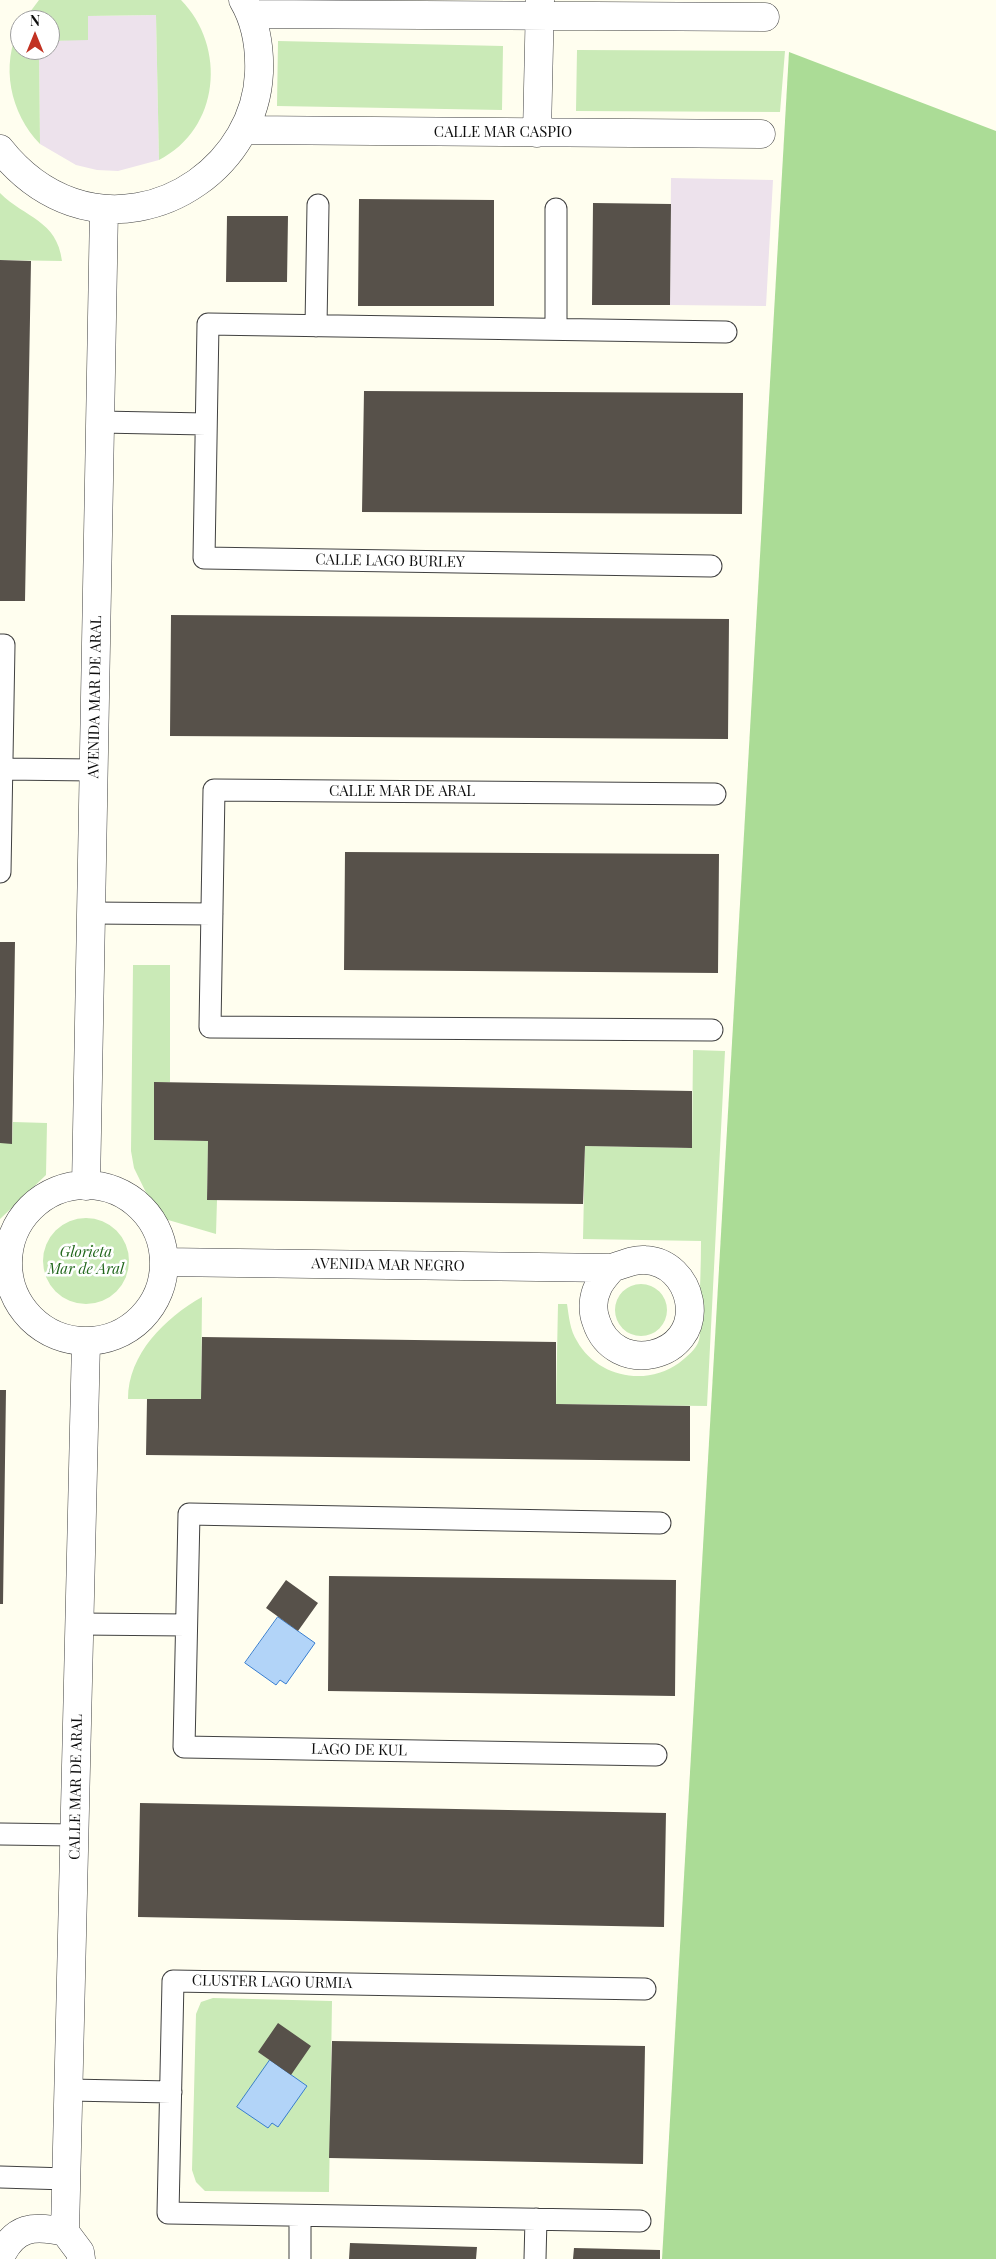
<!DOCTYPE html>
<html>
<head>
<meta charset="utf-8">
<style>
	body { margin:0 }
	#map { position:relative; width:996px; height:2259px; overflow:hidden; background:#fffeef; font-family:"Playfair Display",serif }
	canvas { display:block }
	.north { position:absolute; left:10px; top:10px; width:50px; height:50px; box-sizing:border-box; background:#fff; border:1px solid #9f9f9f; border-radius:50%; rotate:0deg; font-size:14px; font-weight:700; line-height:20px; text-align:center; color:#0e0e0e }
	.north::after { content:''; display:block; margin:auto; width:18px; height:22px; background:#c23222; clip-path:polygon(50% 0,100% 100%,50% 72%,0 100%) }
</style>
</head>
<body>
<div id="map">
<canvas width="996" height="2259"></canvas>
<div class="north">N</div>
</div>
<script>
const g = document.querySelector('canvas').getContext('2d');
g.lineJoin = 'round';
function fill(path, color) { g.fillStyle = color; g.fill(path, 'evenodd'); }
function trace(path, color, width, dash) { g.strokeStyle = color; g.lineWidth = width; g.lineCap = dash ? 'butt' : 'round'; g.setLineDash(dash || []); g.stroke(path); }
function label(font, color, halo, rows, align = 'center') {
  g.font = font + ' "Playfair Display",serif'; g.lineWidth = 5; g.setLineDash([]); g.textBaseline = 'middle'; g.strokeStyle = halo; g.fillStyle = color; for (const [text, x, y, turn = 0] of rows) {
    g.save(); g.translate(x, y); g.rotate((+turn || 0) * Math.PI / 180); g.textAlign = isNaN(turn) ? turn : align; if (halo) g.strokeText(text, 0, 0); g.fillText(text, 0, 0); g.restore();
  }
}
fill(new Path2D(`
	M156 15 159 160 118 171 97 170 76 165 40 144 39 50H50V41L87 39 88 16Z
	M671 178 773 180 766 306 670 305Z`), '#ede2ec');
fill(new Path2D(`
	M39 0H181C227 47 220 129 159 160L156 15 88 16V40L50 41V20H24Z
	M20 26V50H39L40 144C10 113 0 65 20 26Z
	M278 41 503 46 502 110 277 106Z
	M577 50 785 51 780 112 576 111Z
	M0 193C25 218 57 220 62 261L0 260Z
	M133 965H170V1082L154 1083V1140L208 1141 207 1200H217L216 1234 158 1217 134 1168 131 1151Z
	M693 1050 725 1051 707 1406 556 1404 558 1304H567C569 1317 570 1330 577 1341 597 1377 646 1387 679 1363 686 1357 697 1349 699 1340 701 1332 699 1322 699 1313 700 1289 701 1265 701 1241L583 1239 585 1146 692 1148Z
	M13 1122 47 1123 46 1175 0 1219V1143H12Z
	M43 1261a43 43 0 1 1 86 0a43 43 0 1 1-86 0Z
	M615 1310a26 26 0 1 1 52 0a26 26 0 1 1-52 0Z
	M202 1297 201 1399H128C128 1354 165 1318 202 1297Z
	M213 1998 332 2001 329 2192 205 2191 196 2182 192 2170 196 2014 201 2002Z`), '#caeab7');
fill(new Path2D(`
	M789 52 996 131V2259H662Z`), '#abdc96');
const water = new Path2D(`
	M278 1617 315 1643 286 1684 280 1680 276 1685 245 1663Z
	M270 2060 307 2086 278 2127 272 2123 268 2128 237 2107Z`);
fill(water, '#b2d4f8');
trace(water, '#377dd0', 1);
fill(new Path2D(`
	M359 199 494 200V306H358Z
	M593 203 671 204 670 305H592Z
	M227 216H288L287 282H226Z
	M0 260 31 261 25 601H0Z
	M364 391 743 393 742 514 362 512Z
	M171 615 729 619 728 739 170 736Z
	M345 852 719 854 718 973 344 970Z
	M0 942H15L12 1144 0 1143Z
	M154 1082 692 1091V1148L585 1146 583 1204 207 1200 208 1141 154 1140Z
	M202 1337 556 1342V1404L690 1406V1461L146 1455 147 1399H201Z
	M0 1390H6L3 1604H0Z
	M329 1576 676 1580 675 1696 328 1691Z
	M286 1580 318 1603 298 1631 266 1608Z
	M140 1803 666 1813 664 1927 138 1917Z
	M278 2023 311 2046 291 2075 258 2052Z
	M332 2041 645 2046 643 2164 329 2158Z
	M350 2243 477 2247 476 2259H349Z
	M574 2248 660 2250V2259H573Z`), '#57514a');
const lane = new Path2D(`
	M316 326 318 205
	M556 329V209
	M100 422 206 424
	M711 566 204 558 208 324 726 332
	M0 645H4L0 872
	M2 769 94 770
	M91 913 212 914
	M712 1030 210 1027 214 790 715 794
	M80 1624 186 1625
	M656 1755 184 1747 189 1514 660 1523
	M0 1834 75 1835
	M69 2090 171 2092
	M0 2177 67 2179
	M300 2216V2259
	M640 2221 168 2213 173 1981 645 1989
	M535 2259 536 2219`);
const street = new Path2D(`
	M251 14 765 17
	M245 130 761 134
	M537 133 540 0
	M0 149C19 173 43 192 72 202 160 232 255 163 259 73 260 47 256 22 243 0
	M8 1263a78 78 0 1 1 156 0a78 78 0 1 1-156 0Z
	M86 1186 104 209
	M164 1262 612 1268C622 1265 633 1259 645 1260 668 1261 685 1279 689 1301 699 1359 614 1378 596 1321 592 1310 593 1297 598 1287 601 1280 607 1274 612 1268
	M65 2232 86 1342
	M0 2258C14 2226 34 2225 65 2232L80 2252 81 2259`);
trace(lane, '#414141', 23);
trace(street, '#414141', 29);
trace(lane, '#fff', 21);
trace(street, '#fff', 28);
label('15px', '#0e0e0e', '#fff', [
	["CALLE MAR CASPIO",503,132],
	["CALLE LAGO BURLEY",390,561,1],
	["AVENIDA MAR DE ARAL",95,697,-89],
	["CALLE MAR DE ARAL",402,791],
	["AVENIDA MAR NEGRO",388,1265,1],
	["LAGO DE KUL",359,1750,1],
	["CALLE MAR DE ARAL",76,1787,-89],
	["CLUSTER LAGO URMIA",272,1982,1]
]);
label('italic 15px', '#21671c', '#fff', [
	["Glorieta",86,1252],
	["Mar de Aral",86,1269]
]);
</script>
</body>
</html>
